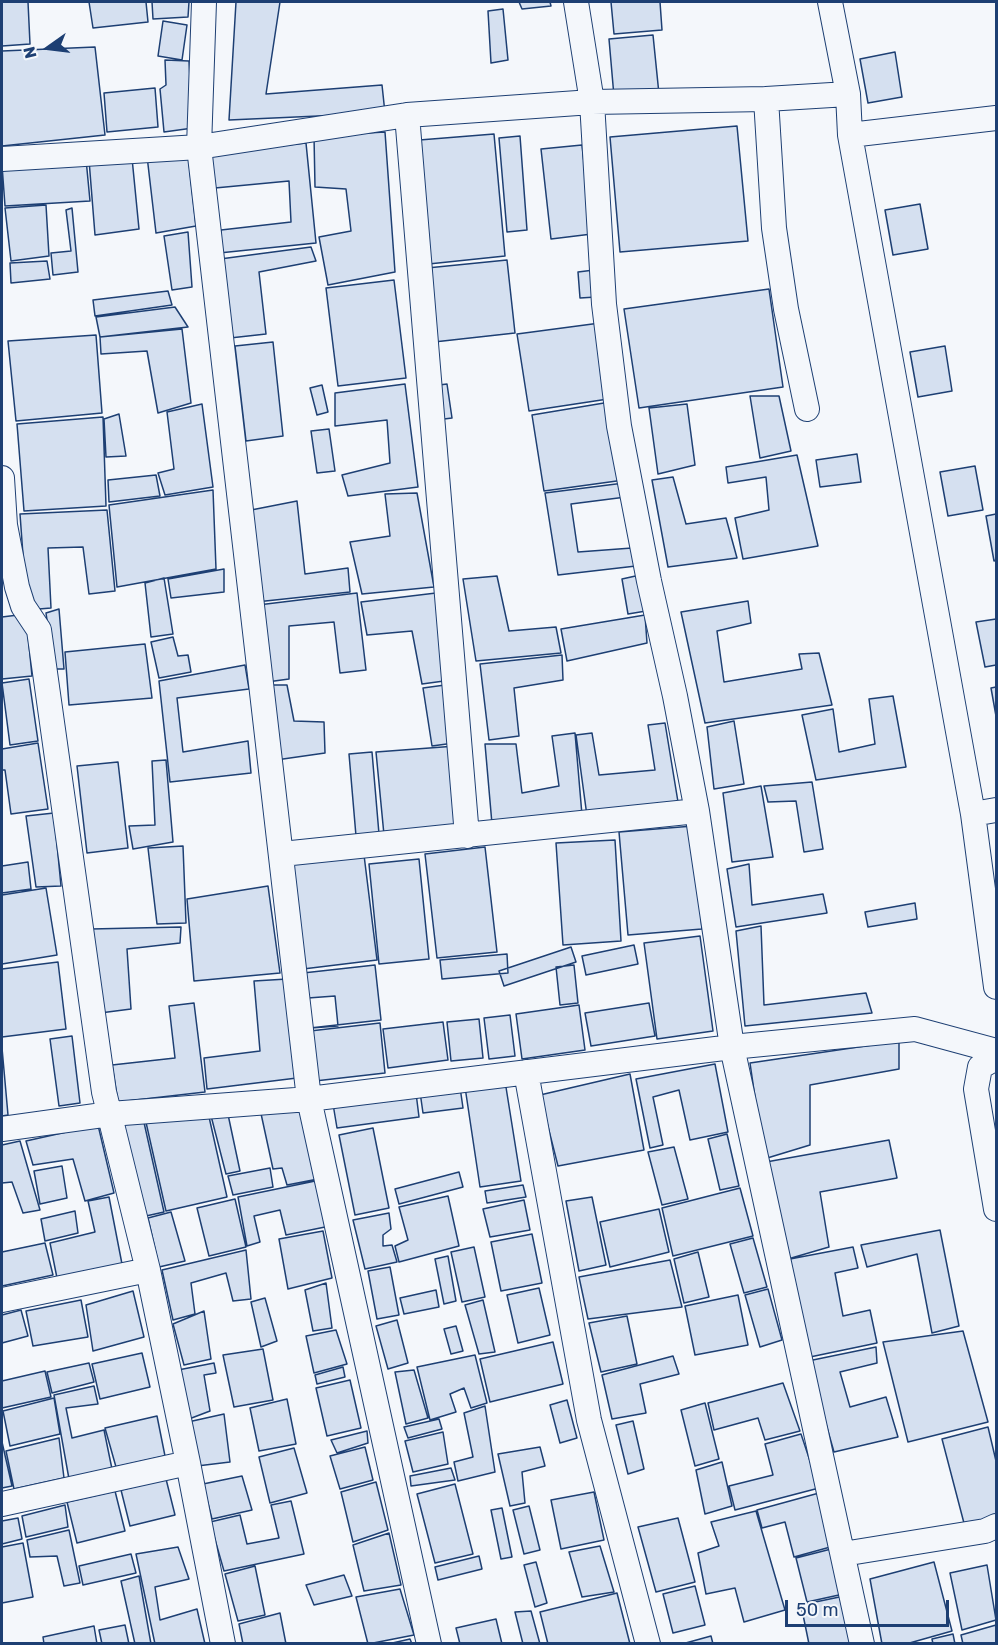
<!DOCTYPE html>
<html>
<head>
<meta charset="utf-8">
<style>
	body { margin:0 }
	#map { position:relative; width:998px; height:1645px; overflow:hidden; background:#f4f7fb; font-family:Rubik,sans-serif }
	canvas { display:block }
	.frame { position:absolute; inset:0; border:3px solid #1d3f73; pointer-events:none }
	.north { position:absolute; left:18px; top:18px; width:60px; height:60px; -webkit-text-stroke:4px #f4f7fb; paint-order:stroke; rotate:256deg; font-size:16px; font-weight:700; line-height:24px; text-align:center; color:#1d3f73 }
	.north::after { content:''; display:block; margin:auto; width:21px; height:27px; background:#1d3f73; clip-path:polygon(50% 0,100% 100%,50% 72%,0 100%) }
	.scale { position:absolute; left:785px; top:1600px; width:164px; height:27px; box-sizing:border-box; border:3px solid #1d3f73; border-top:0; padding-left:8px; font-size:18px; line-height:21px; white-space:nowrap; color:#1d3f73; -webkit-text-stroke:4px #f4f7fb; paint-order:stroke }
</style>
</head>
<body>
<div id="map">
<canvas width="998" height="1645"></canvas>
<div class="frame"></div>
<div class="north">N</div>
<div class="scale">50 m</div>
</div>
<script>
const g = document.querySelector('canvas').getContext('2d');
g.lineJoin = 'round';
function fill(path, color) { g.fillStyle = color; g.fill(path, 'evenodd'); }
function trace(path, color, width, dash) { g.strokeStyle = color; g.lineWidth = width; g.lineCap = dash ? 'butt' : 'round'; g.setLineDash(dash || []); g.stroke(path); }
const building = new Path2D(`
	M2 2H28L30 44 2 46Z
	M89 2H146L148 22 93 28Z
	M152 2H189L188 17 153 19Z
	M236 2H280L266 94 382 85 385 113 229 120Z
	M519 2H550L551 6 522 9Z
	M611 2H660L662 30 614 34Z
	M503 9 508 60 491 63 488 11Z
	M163 21 187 25 182 60 158 56Z
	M653 35 660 104 615 108 609 39Z
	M95 47 105 135 2 146V51Z
	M895 52 902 97 868 103 860 59Z
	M165 60 189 61 193 128 164 132 160 89 166 85Z
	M155 88 158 127 107 132 104 93Z
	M737 126 748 241 620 252 610 137Z
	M385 132 395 272 328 285 319 237 351 231 346 189 315 187 314 136Z
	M494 134 505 256 419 265 407 141Z
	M520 136 527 230 507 232 499 138Z
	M306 143 316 243 219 253 221 230 291 222 289 181 215 188 209 153Z
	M582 145 592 234 551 239 541 149Z
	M188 153 196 226 156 233 147 156Z
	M132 158 139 229 95 235 89 160Z
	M86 159 90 201 5 206 2 165Z
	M920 204 928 249 893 255 885 210Z
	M46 205 49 256 11 261 5 208Z
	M72 208 78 272 53 275 51 253 71 251 66 210Z
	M188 232 192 287 172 290 164 236Z
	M311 247 316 261 259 272 266 334 230 338 220 259Z
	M507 260 515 333 425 343 417 269Z
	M47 261 50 279 11 283 10 263Z
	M594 270 596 297 580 298 578 272Z
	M394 280 406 378 338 386 326 288Z
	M769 289 783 387 639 408 624 309Z
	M168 291 172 305 95 316 93 300Z
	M175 307 188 327 100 337 96 317Z
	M600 323 608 399 529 411 517 334Z
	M182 329 191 403 158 413 147 351 101 354 100 337Z
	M96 335 102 413 16 421 8 341Z
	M273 342 283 436 246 441 235 346Z
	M945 346 952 391 918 397 910 352Z
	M405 384 418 487 348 496 342 475 390 463 387 420 335 426V393Z
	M447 384 452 418 436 420 431 386Z
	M322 385 328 412 317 415 310 388Z
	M750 396H779L791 451 760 458Z
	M610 402 624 480 544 491 532 415Z
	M202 404 213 487 165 495 158 473 174 469 167 412Z
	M687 404 695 465 658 474 649 408Z
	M119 414 126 456 106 457 104 419Z
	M103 417 106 506 24 511 17 424Z
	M329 429 335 471 317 473 311 431Z
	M857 454 861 482 820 487 816 460Z
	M797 455 818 546 743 559 735 518 769 510 766 477 728 483 726 467Z
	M975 466 983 510 948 516 940 472Z
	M156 475 160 496 109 502 108 480Z
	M673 477 686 524 726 518 737 558 668 567 652 480Z
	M624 483 626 497 571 504 578 552 632 548 636 566 558 575 545 493Z
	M213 490 216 569 117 587 109 505Z
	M417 493 434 587 362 594 350 542 390 536 385 494Z
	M297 501 305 574 348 568 350 592 256 602 246 511Z
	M107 510 115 591 89 594 83 547 48 548 51 608 27 610 20 514Z
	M996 514V560L994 561 986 516Z
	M224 569V592L171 598 168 579Z
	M640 575 646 611 628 614 622 579Z
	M497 576 509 631 556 627 561 653 476 661 463 579Z
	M164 578 173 634 151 637 145 583Z
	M357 593 366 670 340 673 334 622 289 626V679L267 682 258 605Z
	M436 593 444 681 422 684 412 631 367 635 361 602Z
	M748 601 751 623 717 631 724 682 802 669 799 654 819 653 832 705 705 723 681 612Z
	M59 609 64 669H54L46 613Z
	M26 614 32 676 2 679V617Z
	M645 615 647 643 567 661 561 629Z
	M996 619V665L985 667 976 622Z
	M173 637 178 656 188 655 191 672 159 678 151 642Z
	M145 644 152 698 69 705 65 652Z
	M562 655 563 680 514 688 519 736 489 740 480 664Z
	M245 665 249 689 177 698 183 752 248 741 251 773 170 782 159 681Z
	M29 679 38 741 10 745 2 683Z
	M265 685H287L294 721 324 722 325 753 276 760Z
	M445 685 454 743 432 746 423 688Z
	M996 687V716L991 688Z
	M893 696 906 767 816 780 802 715 833 709 839 752 875 744 869 699Z
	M734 721 744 784 714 789 707 727Z
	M665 723 679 808 587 816 576 735 592 733 599 775 655 770 648 725Z
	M575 733 582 815 492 824 485 744H516L522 793 559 786 552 736Z
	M38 743 48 809 11 814 5 770H2V749Z
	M456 746 461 827 384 835 376 752Z
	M372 752 379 834 356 836 349 754Z
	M166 760 173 842 133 849 129 826 155 825 152 761Z
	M118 762 128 848 87 853 77 766Z
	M812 782 823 849 804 852 796 801 768 802 764 786Z
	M761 786 773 857 732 862 723 793Z
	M54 813 61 886 36 887 26 816Z
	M693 826 702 929 628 935 619 832Z
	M615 840 621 941 563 945 556 843Z
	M183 846 186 923 157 924 148 848Z
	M485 847 497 952 437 958 425 854Z
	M364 855 377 960 303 969 290 864Z
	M419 859 429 959 379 964 369 864Z
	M28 862 31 889 2 893V866Z
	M749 864 752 905 823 894 827 913 736 927 727 869Z
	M268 886 280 973 194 981 187 899Z
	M46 888 57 955 2 964V895Z
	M915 903 917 919 868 927 865 912Z
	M761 926 764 1005 866 993 872 1013 745 1026 736 931Z
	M181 927 180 943 127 949 131 1009 100 1013 91 929Z
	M700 936 713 1031 657 1039 644 943Z
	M634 945 638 964 586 975 582 956Z
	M571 947 576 962 504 986 499 971Z
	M507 954 508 973 442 979 440 960Z
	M58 962 66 1029 2 1037V969Z
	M375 965 381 1020 310 1028 303 973Z
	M574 965 578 1003 560 1005 556 967Z
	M287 979 297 1078 207 1089 204 1058 260 1051 254 981Z
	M335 996 338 1026 311 1028 308 998Z
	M194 1003 205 1092 118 1102 112 1065 175 1058 169 1006Z
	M649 1003 655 1036 591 1046 585 1013Z
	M579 1005 585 1050 522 1059 516 1014Z
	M510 1015 515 1056 489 1059 484 1018Z
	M479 1019 483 1058 451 1061 447 1022Z
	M443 1022 448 1060 388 1068 383 1029Z
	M380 1023 385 1073 315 1081 310 1031Z
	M72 1036 80 1103 59 1106 50 1039Z
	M899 1041V1069L810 1085V1145L764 1159 750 1063Z
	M2 1048 8 1115 2 1116Z
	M715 1064 728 1132 690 1140 679 1090 653 1097 663 1145 650 1148 636 1079Z
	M630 1074 644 1150 558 1166 540 1095Z
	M505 1081 521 1181 480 1187 465 1087Z
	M460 1087 463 1108 423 1113 420 1092Z
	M416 1093 419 1117 337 1128 333 1104Z
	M300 1101 318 1179 287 1185 282 1168 273 1169 260 1109Z
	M226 1105 240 1171 226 1174 209 1108Z
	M207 1108 227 1197 166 1211 145 1118Z
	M143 1118 164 1212 146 1216 123 1122Z
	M98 1125 114 1193 85 1201 73 1159 33 1165 26 1141Z
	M373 1128 389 1208 355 1215 339 1135Z
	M727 1134 739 1186 720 1190 708 1139Z
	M889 1140 897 1178 820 1192 829 1247 788 1259 766 1162Z
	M20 1141 40 1210 23 1213 12 1182 2 1183V1145Z
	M674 1147 688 1199 662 1205 648 1152Z
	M62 1166 67 1198 40 1204 34 1171Z
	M270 1168 273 1187 233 1195 228 1176Z
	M459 1172 463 1187 399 1204 395 1189Z
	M320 1180 325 1227 286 1235 280 1210 254 1216 260 1242 247 1246 238 1197Z
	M523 1185 526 1197 487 1203 485 1191Z
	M740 1188 753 1236 673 1256 662 1208Z
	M448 1196 459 1246 399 1262 395 1246 408 1240 399 1207Z
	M109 1197 122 1264 57 1278 50 1243 95 1232 88 1201Z
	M592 1197 606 1265 579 1271 566 1201Z
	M235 1199 246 1247 209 1256 197 1208Z
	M524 1200 530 1230 490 1237 483 1209Z
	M659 1209 669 1252 610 1267 600 1222Z
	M75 1211 78 1233 45 1241 41 1219Z
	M171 1212 185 1261 159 1267 148 1218Z
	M389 1213 391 1229 383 1235V1246L392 1245 397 1262 365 1269 353 1220Z
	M940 1230 959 1326 932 1333 917 1254 867 1267 861 1245Z
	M323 1231 332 1278 288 1289 279 1239Z
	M532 1234 542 1283 501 1291 491 1242Z
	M753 1238 767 1287 744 1293 730 1244Z
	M45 1243 53 1275 2 1286V1252Z
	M474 1247 485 1297 462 1302 451 1252Z
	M853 1247 858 1268 835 1273 843 1316 870 1310 877 1343 810 1357 790 1259Z
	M246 1250 251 1299 233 1301 226 1273 191 1283 195 1314 173 1320 162 1270Z
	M698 1252 709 1297 684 1303 674 1259Z
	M448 1256 456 1301 444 1304 435 1259Z
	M670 1260 682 1307 588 1319 579 1277Z
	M390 1267 399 1315 377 1319 368 1271Z
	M326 1283 332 1328 313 1331 305 1290Z
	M539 1288 550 1335 518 1343 507 1295Z
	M768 1289 782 1340 760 1347 745 1295Z
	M436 1290 439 1307 404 1314 400 1298Z
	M133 1291 144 1337 93 1351 86 1305Z
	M738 1295 748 1345 695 1355 685 1306Z
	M265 1298 277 1341 261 1347 251 1302Z
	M81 1300 88 1337 33 1346 26 1311Z
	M483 1300 495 1352 479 1354 465 1305Z
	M21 1310 28 1336 2 1343V1315Z
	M204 1311 211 1359 184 1365 173 1324Z
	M627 1316 637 1364 601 1372 589 1323Z
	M397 1320 408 1363 388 1369 376 1326Z
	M456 1326 463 1351 451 1354 444 1329Z
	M336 1330 347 1364 314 1373 306 1336Z
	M963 1331 988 1422 908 1442 883 1342Z
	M553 1342 563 1384 490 1402 480 1359Z
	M876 1347 877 1363 840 1372 850 1407 886 1397 898 1437 834 1452 808 1361Z
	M263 1349 273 1400 234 1407 223 1355Z
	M142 1353 150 1387 100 1399 92 1364Z
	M475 1355 487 1403 471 1408 464 1388 450 1394 456 1412 430 1420 417 1367Z
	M673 1356 679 1374 640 1384 646 1413 612 1419 602 1375Z
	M89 1363 94 1382 52 1393 47 1372Z
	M214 1363 216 1373 204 1375 210 1411 189 1419 178 1370Z
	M343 1367 345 1377 317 1384 315 1375Z
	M414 1370 428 1418 406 1424 395 1372Z
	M45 1371 51 1397 2 1408V1381Z
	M350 1380 361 1428 327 1436 316 1388Z
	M783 1383 800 1431 765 1440 758 1418 714 1430 708 1403Z
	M94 1386 98 1404 66 1408 72 1438 104 1430 112 1469 69 1479 54 1395Z
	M54 1398 60 1434 10 1446 3 1411Z
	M287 1399 296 1444 259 1451 250 1408Z
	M567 1400 577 1438 560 1443 550 1405Z
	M705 1403 719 1459 695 1466 681 1410Z
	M485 1406 495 1472 458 1481 454 1462 473 1457 464 1413Z
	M224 1414 230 1462 197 1466 188 1422Z
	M157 1416 165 1456 116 1467 105 1428Z
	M439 1419 442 1429 408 1438 404 1427Z
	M633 1421 644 1469 628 1474 616 1425Z
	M988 1427 996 1461V1518L965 1527 942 1439Z
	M367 1431 368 1443 337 1453 331 1440Z
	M443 1432 448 1464 413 1472 405 1441Z
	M801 1434 819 1488 735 1510 729 1486 773 1475 765 1444Z
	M59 1438 64 1478 14 1489 6 1451Z
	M2 1442 12 1486 2 1488Z
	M365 1447 373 1480 340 1489 330 1456Z
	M540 1447 545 1466 522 1472 525 1503 510 1506 498 1454Z
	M294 1448 307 1493 270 1503 259 1457Z
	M722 1462 732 1506 705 1514 696 1470Z
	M451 1468 455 1480 411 1486 410 1476Z
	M242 1476 252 1510 212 1519 203 1484Z
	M166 1479 175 1515 130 1526 121 1490Z
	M376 1482 388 1530 353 1542 341 1492Z
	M455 1484 473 1554 435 1563 417 1494Z
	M115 1491 125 1531 77 1543 67 1502Z
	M594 1492 604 1540 561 1549 551 1500Z
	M819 1493 834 1546 794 1557 785 1522 762 1528 757 1510Z
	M291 1501 304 1554 224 1571 210 1522 240 1515 247 1544 279 1538 271 1505Z
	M65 1505 68 1527 26 1537 22 1516Z
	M529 1506 540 1550 524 1554 513 1510Z
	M502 1508 512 1557 501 1559 491 1510Z
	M756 1511 785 1610 744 1622 735 1588 706 1594 698 1553 719 1546 711 1522Z
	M18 1518 22 1539 2 1544V1521Z
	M678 1518 695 1582 656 1592 638 1527Z
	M69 1530 80 1583 64 1586 57 1556 30 1557 27 1540Z
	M389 1533 401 1585 364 1591 353 1545Z
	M23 1543 33 1597 2 1603V1547Z
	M600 1546 614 1592 582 1597 569 1552Z
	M178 1547 189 1579 155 1587 160 1620 197 1609 205 1644H155L136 1554Z
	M835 1548 848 1593 807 1602 796 1558Z
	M131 1554 136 1573 83 1585 79 1566Z
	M479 1556 482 1569 438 1580 435 1567Z
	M536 1562 547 1603 535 1607 524 1565Z
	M934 1562 952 1631 906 1644H882L870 1579Z
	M987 1565 996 1620 962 1630 950 1573Z
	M255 1566 265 1615 238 1621 225 1574Z
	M344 1575 352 1596 314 1605 306 1585Z
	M139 1576 151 1644H135L121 1581Z
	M695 1586 705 1625 673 1633 663 1594Z
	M400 1589 414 1635 368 1644 356 1597Z
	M617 1593 630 1644H548L540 1612Z
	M849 1595 859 1644H809L801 1605Z
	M531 1611 540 1644H523L515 1612Z
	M280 1613 286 1644H243L239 1624Z
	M496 1619 502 1644H460L456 1628Z
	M125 1625 129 1644H102L99 1630Z
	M996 1625V1644H963L961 1635Z
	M94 1626 97 1644H44L43 1637Z
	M953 1634 955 1644H933L932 1639Z
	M711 1636 713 1644H682Z
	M410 1639 412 1644H388Z`);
fill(building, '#d5e0f0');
trace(building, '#1d3f73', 1.5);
const minor = new Path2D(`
	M204 2 199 147 309 1099 429 1644
	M576 2 592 102 604 304 619 426 649 581 675 696 697 811 732 1047 862 1644
	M830 2 848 94 850 135 973 814 996 987
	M766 99 774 228 786 309 807 409
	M407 115 467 836
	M850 135 996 118
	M2 159 199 147 407 115 592 102 766 99 848 94
	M2 478 5 525 17 587 23 606 39 630 104 1092 148 1270 188 1463 223 1644
	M973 814 996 810
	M282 854 697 811
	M996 1058 980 1067 976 1089 996 1209
	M526 1072 589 1420 648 1644
	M2 1129 110 1114 309 1099 732 1047 915 1029 996 1051
	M2 1300 148 1270
	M2 1504 188 1463
	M843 1554 985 1531 996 1526`);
trace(minor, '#1d3f73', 26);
trace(minor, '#f4f7fb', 24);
</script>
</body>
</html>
